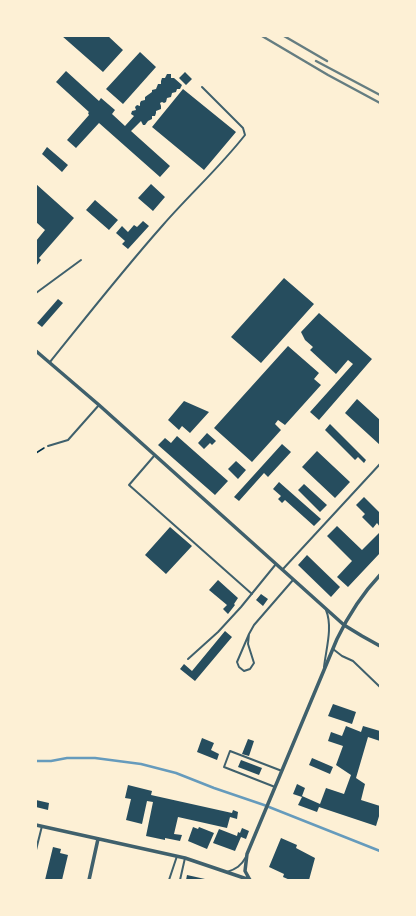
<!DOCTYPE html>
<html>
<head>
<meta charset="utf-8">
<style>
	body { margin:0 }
	#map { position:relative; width:416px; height:916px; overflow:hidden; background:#fdf0d5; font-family:Lato,sans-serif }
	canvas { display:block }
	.frame { position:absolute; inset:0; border:37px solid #fdf0d5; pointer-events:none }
</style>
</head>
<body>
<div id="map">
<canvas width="416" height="916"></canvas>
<div class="frame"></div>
</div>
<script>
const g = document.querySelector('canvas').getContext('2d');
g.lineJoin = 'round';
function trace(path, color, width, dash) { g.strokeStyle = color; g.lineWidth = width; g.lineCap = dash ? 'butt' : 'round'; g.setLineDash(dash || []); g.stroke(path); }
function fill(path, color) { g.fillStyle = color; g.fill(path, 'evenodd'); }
trace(new Path2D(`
	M36 761H51L67 758H95L141 764 176 773 214 788 264 805 380 851`), '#669bbc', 2.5);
fill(new Path2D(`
	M62 36H108L123 50 103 72Z
	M140 52 156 67 123 104 106 89Z
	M66 71 99 101 101 98 115 110 112 114 125 126 134 116 131 114 132 111 136 110 135 107 137 105 140 106V103L141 101 145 100V97L152 92V90L156 89 158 84H161V81L162 78H165L167 74H171V78H174L182 85 180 89H177L176 92 172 93 171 97 167 98 166 102 164 103 162 102 160 103 161 106V109L156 111V113L155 116H152V119L148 121 145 125H143L141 121 131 131 170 166 160 177 99 123 76 148 67 140 89 115 88 113 89 112 56 82Z
	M185 72 192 79 186 85 179 78Z
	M183 89 236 132 204 170 152 127Z
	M47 147 68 165 62 172 42 154Z
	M36 184 74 218 39 258 41 260 36 266V241L45 230 36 222Z
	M151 184 165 197 153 211 138 198Z
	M95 200 118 220 109 230 86 210Z
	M143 221 149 226 128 249 122 244 125 241 116 233 122 226 128 232 134 225 137 227Z
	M284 278 314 304 261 363 231 337Z
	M58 299 63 303 42 327 37 323Z
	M319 313 372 359 319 420 310 412 353 364 348 360 336 374 310 350 313 347 305 340 301 332Z
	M288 346 319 373 314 379 321 385 285 425 278 420 275 424 281 430 252 462 214 428Z
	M357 399 380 420V445L345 413Z
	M184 401 209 412 190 433 182 426 179 430 168 420Z
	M330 424 366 460 364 463 358 457 355 460 325 430Z
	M207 433 216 441 212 445 210 443 204 449 198 443Z
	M177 436 228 481 215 495 158 445 165 438 171 443Z
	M282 444 291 452 268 477 264 473 239 501 234 497Z
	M317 451 350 482 335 498 302 467Z
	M236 461 246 470 238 479 228 469Z
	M279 482 321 519 314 526 285 500 282 503 278 499 281 496 273 489Z
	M304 484 327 505 320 512 298 490Z
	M364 497 380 513V527L377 523 373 528 362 517 365 514 356 505Z
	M337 526 362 550 380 532V553L348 587 337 577 352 561 327 536Z
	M170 527 192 546 166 574 145 555Z
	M307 555 340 587 331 597 298 565Z
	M218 580 238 598 234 604 235 605 228 614 223 609 227 605 209 590Z
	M261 594 268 599 263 606 256 600Z
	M225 631 232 637 195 681 180 669 184 664 192 671Z
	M333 704 356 712 352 724 328 716Z
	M346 726 361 732 363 726 380 731V741L368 737 356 778 365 784 361 800 380 806V813L376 826 319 807 317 812 298 805 302 797 293 794 297 784 305 788 302 796 320 804 326 788 344 794 351 775 336 765 343 746 328 741 331 732 342 736Z
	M202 738 214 743 211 750 219 754 217 760 197 752Z
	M248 739 254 741 249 756 242 754Z
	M312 758 333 767 330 774 309 765Z
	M241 760 262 768 259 775 238 767Z
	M128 785 152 791 151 795 232 813 233 810 238 812 237 819 230 817 227 828 178 817 174 834 182 835 180 841 165 838V840L146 836 153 802 147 801 142 824 126 820 131 799 125 798Z
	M36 800 49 803 48 810 36 807Z
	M193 827 198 829 199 827 214 833 207 849 188 841Z
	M242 828 249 831 246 839 241 837 235 851 213 843 219 829 237 836 238 832 240 833Z
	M281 838 297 845 296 848 315 858 309 880H290L283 877 284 874 269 867Z
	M53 847 61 849 60 853 68 855 62 880H45Z
	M187 875 205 879V880H186Z`), '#264d5e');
trace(new Path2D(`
	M36 453 44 448`), '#003049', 1.5);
trace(new Path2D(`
	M36 293 81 260
	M50 362C87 316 124 269 163 225 190 194 220 167 245 135L243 128 202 87
	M48 446 68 440 99 405
	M154 456 129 485 252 594
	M283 569 380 464
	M249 634 248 644 254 663 250 669 244 671 239 667 237 662 249 634 254 625 293 580
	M333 649 342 656 353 661 380 687
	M188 659 218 632 241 607 276 564
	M324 667C326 649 333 627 326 610
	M275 787 224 767 230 751 282 771
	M36 850 42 826
	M227 872C236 869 241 866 246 857
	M169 880 177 856
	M180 880 185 858`), '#3f606c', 2);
trace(new Path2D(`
	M36 351 99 405 344 625 362 636 380 646
	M36 825 185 858 250 880
	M89 880 98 839
	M250 880 245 871 247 854 337 639C348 616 363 593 380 575`), '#3f606c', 3.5);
trace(new Path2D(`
	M262 36 328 75 380 103
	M284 36 327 61
	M316 61 380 95`), '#657d81', 2.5);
</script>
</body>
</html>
